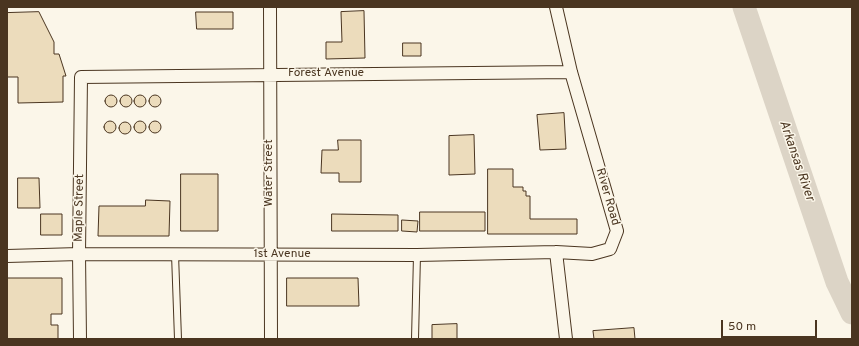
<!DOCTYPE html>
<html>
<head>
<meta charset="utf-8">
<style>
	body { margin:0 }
	#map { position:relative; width:859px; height:346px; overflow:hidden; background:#fbf6e9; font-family:Overpass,sans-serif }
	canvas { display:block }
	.frame { position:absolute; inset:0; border:8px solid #4a3520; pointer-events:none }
	.scale { position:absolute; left:721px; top:320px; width:96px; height:18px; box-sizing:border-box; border:2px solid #4a3520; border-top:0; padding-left:5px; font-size:12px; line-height:14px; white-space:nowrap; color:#4a3520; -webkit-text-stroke:3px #fbf6e9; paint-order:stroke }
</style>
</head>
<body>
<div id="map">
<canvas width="859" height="346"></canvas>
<div class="frame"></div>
<div class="scale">50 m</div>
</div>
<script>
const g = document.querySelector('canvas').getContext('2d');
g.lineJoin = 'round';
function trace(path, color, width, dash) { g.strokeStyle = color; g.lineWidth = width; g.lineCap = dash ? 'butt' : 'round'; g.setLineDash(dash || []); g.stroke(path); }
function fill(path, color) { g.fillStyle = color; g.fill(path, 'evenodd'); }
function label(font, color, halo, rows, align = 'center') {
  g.font = font + ' Overpass,sans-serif'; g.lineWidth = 3; g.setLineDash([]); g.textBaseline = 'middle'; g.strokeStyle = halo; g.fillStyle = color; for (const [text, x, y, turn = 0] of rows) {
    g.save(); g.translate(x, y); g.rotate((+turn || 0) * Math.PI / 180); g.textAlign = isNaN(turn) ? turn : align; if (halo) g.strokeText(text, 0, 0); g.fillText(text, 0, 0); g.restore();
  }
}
trace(new Path2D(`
	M744 7 837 282 852 313`), '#dcd4c6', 23);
const building = new Path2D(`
	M364 11 365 58 326 59V42H342L341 12Z
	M39 12 54 42V54H59L66 76H63V102L18 103V77H7V13Z
	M196 12H233V29H197Z
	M403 43H421V56H403Z
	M120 101a6 6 0 1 1 12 0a6 6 0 1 1-12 0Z
	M134 101a6 6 0 1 1 12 0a6 6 0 1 1-12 0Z
	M105 101a6 6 0 1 1 12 0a6 6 0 1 1-12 0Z
	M149 101a6 6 0 1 1 12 0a6 6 0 1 1-12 0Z
	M564 113 566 149 540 150 537 115Z
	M104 127a6 6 0 1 1 12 0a6 6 0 1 1-12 0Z
	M149 127a6 6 0 1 1 12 0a6 6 0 1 1-12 0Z
	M134 127a6 6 0 1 1 12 0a6 6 0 1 1-12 0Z
	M119 128a6 6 0 1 1 12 0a6 6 0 1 1-12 0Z
	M474 135 475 174 449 175V136Z
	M338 140H361V182H339V173H321L322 150H338Z
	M488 169H513V187H523V191H526V196H530V219H577V234H488Z
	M181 174H218V231H181Z
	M18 178H39L40 208H18Z
	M146 200 170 201 169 236H98L99 206H145Z
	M420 212H485V231H420Z
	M41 214H62V235H41Z
	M332 214 398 215V231H332Z
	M402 220 418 221 417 232 402 231Z
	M7 278H62V314H51V325H58V339H7Z
	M287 278H358L359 306H287Z
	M457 324V339H432V325Z
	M634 328 635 339H594L593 331Z`);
fill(building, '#ecdcbc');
trace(building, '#4a3520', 1);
const lane = new Path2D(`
	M175 254 178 339
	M415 339 417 255`);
const street = new Path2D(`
	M270 7 271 339
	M556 252 566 339
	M7 256 79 254 417 255 556 252 592 254 610 249 617 231 571 72 556 7
	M80 339 79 254 81 77 571 72`);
trace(lane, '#4a3520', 8);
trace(street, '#4a3520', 14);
trace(lane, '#fbf6e9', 6);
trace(street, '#fbf6e9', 12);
label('12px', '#4a3520', '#fbf6e9', [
	["Forest Avenue",326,74],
	["Water Street",270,173,-90],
	["River Road",607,197,74],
	["Maple Street",80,208,-89],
	["1st Avenue",282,255]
]);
label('italic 13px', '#4a3520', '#fbf6e9', [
	["Arkansas River",796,161,71]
]);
</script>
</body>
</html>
